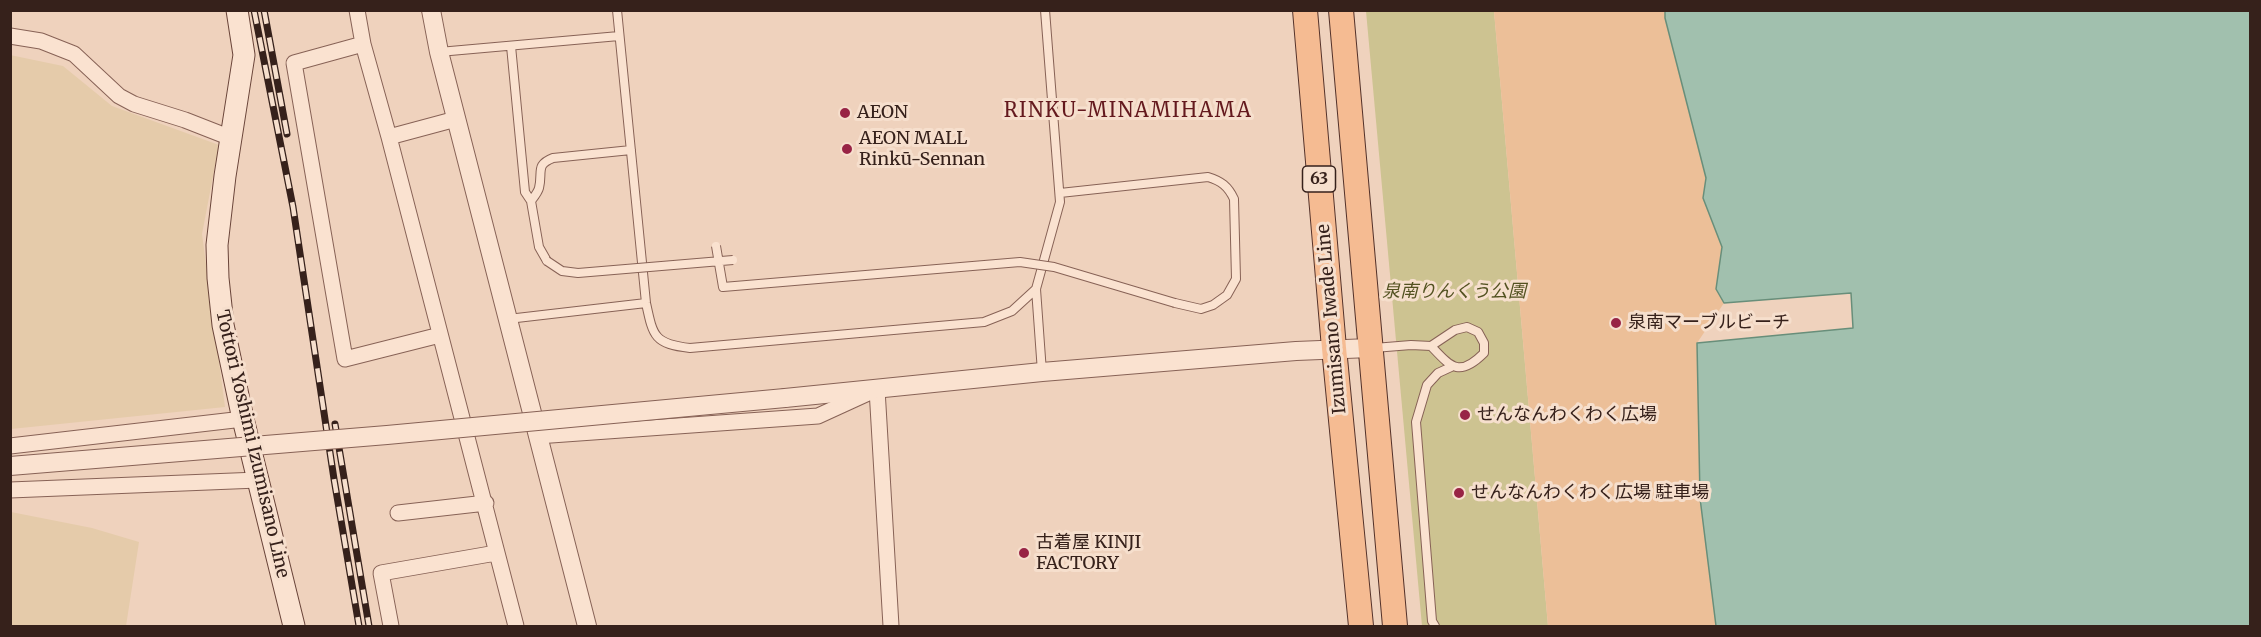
<!DOCTYPE html>
<html>
<head>
<meta charset="utf-8">
<style>
	body { margin:0 }
	#map { position:relative; width:2261px; height:637px; overflow:hidden; background:#efd2bd; font-family:Merriweather,serif }
	canvas { display:block }
	.frame { position:absolute; inset:0; border:12px solid #36211b; pointer-events:none }
</style>
</head>
<body>
<div id="map">
<canvas width="2261" height="637"></canvas>
<div class="frame"></div>
</div>
<script>
const g = document.querySelector('canvas').getContext('2d');
g.lineJoin = 'round';
function fill(path, color) { g.fillStyle = color; g.fill(path, 'evenodd'); }
function trace(path, color, width, dash) { g.strokeStyle = color; g.lineWidth = width; g.lineCap = dash ? 'butt' : 'round'; g.setLineDash(dash || []); g.stroke(path); }
function label(font, color, halo, rows, align = 'center') {
  g.font = font + ' Merriweather,"Noto Sans JP",serif'; g.lineWidth = 6; g.setLineDash([]); g.textBaseline = 'middle'; g.strokeStyle = halo; g.fillStyle = color; for (const [text, x, y, turn = 0] of rows) {
    g.save(); g.translate(x, y); g.rotate((+turn || 0) * Math.PI / 180); g.textAlign = isNaN(turn) ? turn : align; if (halo) g.strokeText(text, 0, 0); g.fillText(text, 0, 0); g.restore();
  }
}
fill(new Path2D(`
	M10 55 63 66 112 106 219 145 202 234 225 407 11 429Z
	M11 512 92 528 139 542 126 626H11Z`), '#e5cbaa');
fill(new Path2D(`
	M1366 11H1494L1548 626H1422Z`), '#cdc391');
fill(new Path2D(`
	M1494 11H1665V18L1706 178 1703 198 1722 247 1716 288 1724 303 1697 343 1700 498 1716 626H1548Z`), '#ecbf98');
const water = new Path2D(`
	M1665 11H2250V626H1716L1700 498 1697 343 1853 328 1851 293 1724 303 1716 289 1722 247 1703 198 1706 178 1665 18Z`);
fill(water, '#a1c0ae');
trace(water, '#688e7a', 1.5);
const service = new Path2D(`
	M617 10 646 303C653 336 654 344 690 348L984 322 1012 311 1036 289
	M511 46 525 192 531 201 539 247 547 261
	M439 52 619 36
	M1060 193 1208 177C1221 181 1228 186 1234 199L1236 279 1227 295 1213 305 1201 309 1175 303
	M531 201C534 197 538 192 539 188 543 172 535 165 553 158L631 150
	M508 319 646 303
	M1374 348 1411 345 1431 346 1455 330 1467 327 1478 332 1484 343V353C1459 378 1451 367 1431 346
	M1042 372 1036 289 1060 202 1045 10
	M1435 626 1432 621 1416 422 1427 385 1438 373 1451 367`);
const minor = new Path2D(`
	M357 10 363 44 389 137 516 626
	M10 36 41 41 74 54 119 96 134 104 185 120 231 138
	M363 44 294 63 345 359 440 335
	M389 137 456 119
	M537 436 818 416 877 389 891 626
	M10 446 243 419
	M10 490 258 480
	M398 513 486 503
	M391 626 381 573 496 553`);
const tertiary = new Path2D(`
	M431 10 439 52 587 626
	M785 398 1042 372 1296 351 1370 348`);
const secondary = new Path2D(`
	M237 10 244 55 225 176 217 245 218 278 223 325 243 419 294 626`);
const primary = new Path2D(`
	M1305 10 1334 348 1361 626
	M1341 10 1395 626`);
trace(service, '#876256', 10);
trace(minor, '#876256', 17);
trace(tertiary, '#876256', 20);
trace(secondary, '#694439', 23);
trace(primary, '#54322a', 26);
trace(service, '#fae2d0', 8);
trace(minor, '#fae2d0', 15);
trace(tertiary, '#fae2d0', 18);
trace(secondary, '#fae2d0', 21);
trace(primary, '#f5bb92', 24);
const rail = new Path2D(`
	M254 10 293 207 334 479 359 626
	M264 10 287 134
	M335 424 369 626`);
trace(rail, '#36211b', 7);
trace(rail, '#f6dfcd', 4.5, [14]);
const serviceBridge = new Path2D(`
	M716 246 723 287 1020 262 1054 267 1175 303
	M547 261 562 271 578 273 733 260`);
const tertiaryBridge = new Path2D(`
	M10 466 387 435 785 398`);
trace(serviceBridge, '#876256', 10, []);
trace(tertiaryBridge, '#876256', 20, []);
trace(serviceBridge, '#fae2d0', 8);
trace(tertiaryBridge, '#fae2d0', 18);
for (const [x, y, r, color] of [
	[845,113,6,"#982445"],
	[847,149,6,"#982445"],
	[1616,323,6,"#982445"],
	[1465,415,6,"#982445"],
	[1459,493,6,"#982445"],
	[1024,553,6,"#982445"]
]) { const dot = new Path2D(); dot.arc(x, y, r, 0, 2 * Math.PI); g.fillStyle = color; g.fill(dot); trace(dot, '#f6dfcd', 2); }
for (const [x, y, w] of [
	[1319,179,33]
]) { const box = new Path2D(); box.roundRect(x - w / 2, y - 13, w, 26, 4.5); g.fillStyle = '#f6dfcd'; g.fill(box); trace(box, '#36211b', 1.5); }
label('bold 16px', '#36211b', null, [
	["63",1319,179]
]);
label('18px', '#36211b', '#f6dfcd', [
	["AEON",857,113],
	["AEON MALL",859,139],
	["Rinkū-Sennan",859,160],
	["泉南マーブルビーチ",1628,323],
	["せんなんわくわく広場",1477,415],
	["せんなんわくわく広場 駐車場",1471,493],
	["古着屋 KINJI",1036,543],
	["FACTORY",1036,564]
], 'left');
label('italic 18px', '#535221', '#f6dfcd', [
	["泉南りんくう公園",1454,292]
]);
label('18px', '#36211b', '#f6dfcd', [
	["Izumisano Iwade Line",1332,319,-95],
	["Tottori Yoshimi Izumisano Line",252,444,77]
]);
g.letterSpacing = '1.5px';
label('20px', '#64191e', '#f6dfcd', [
	["RINKU-MINAMIHAMA",1128,111]
]);
g.letterSpacing = '0px';
</script>
</body>
</html>
